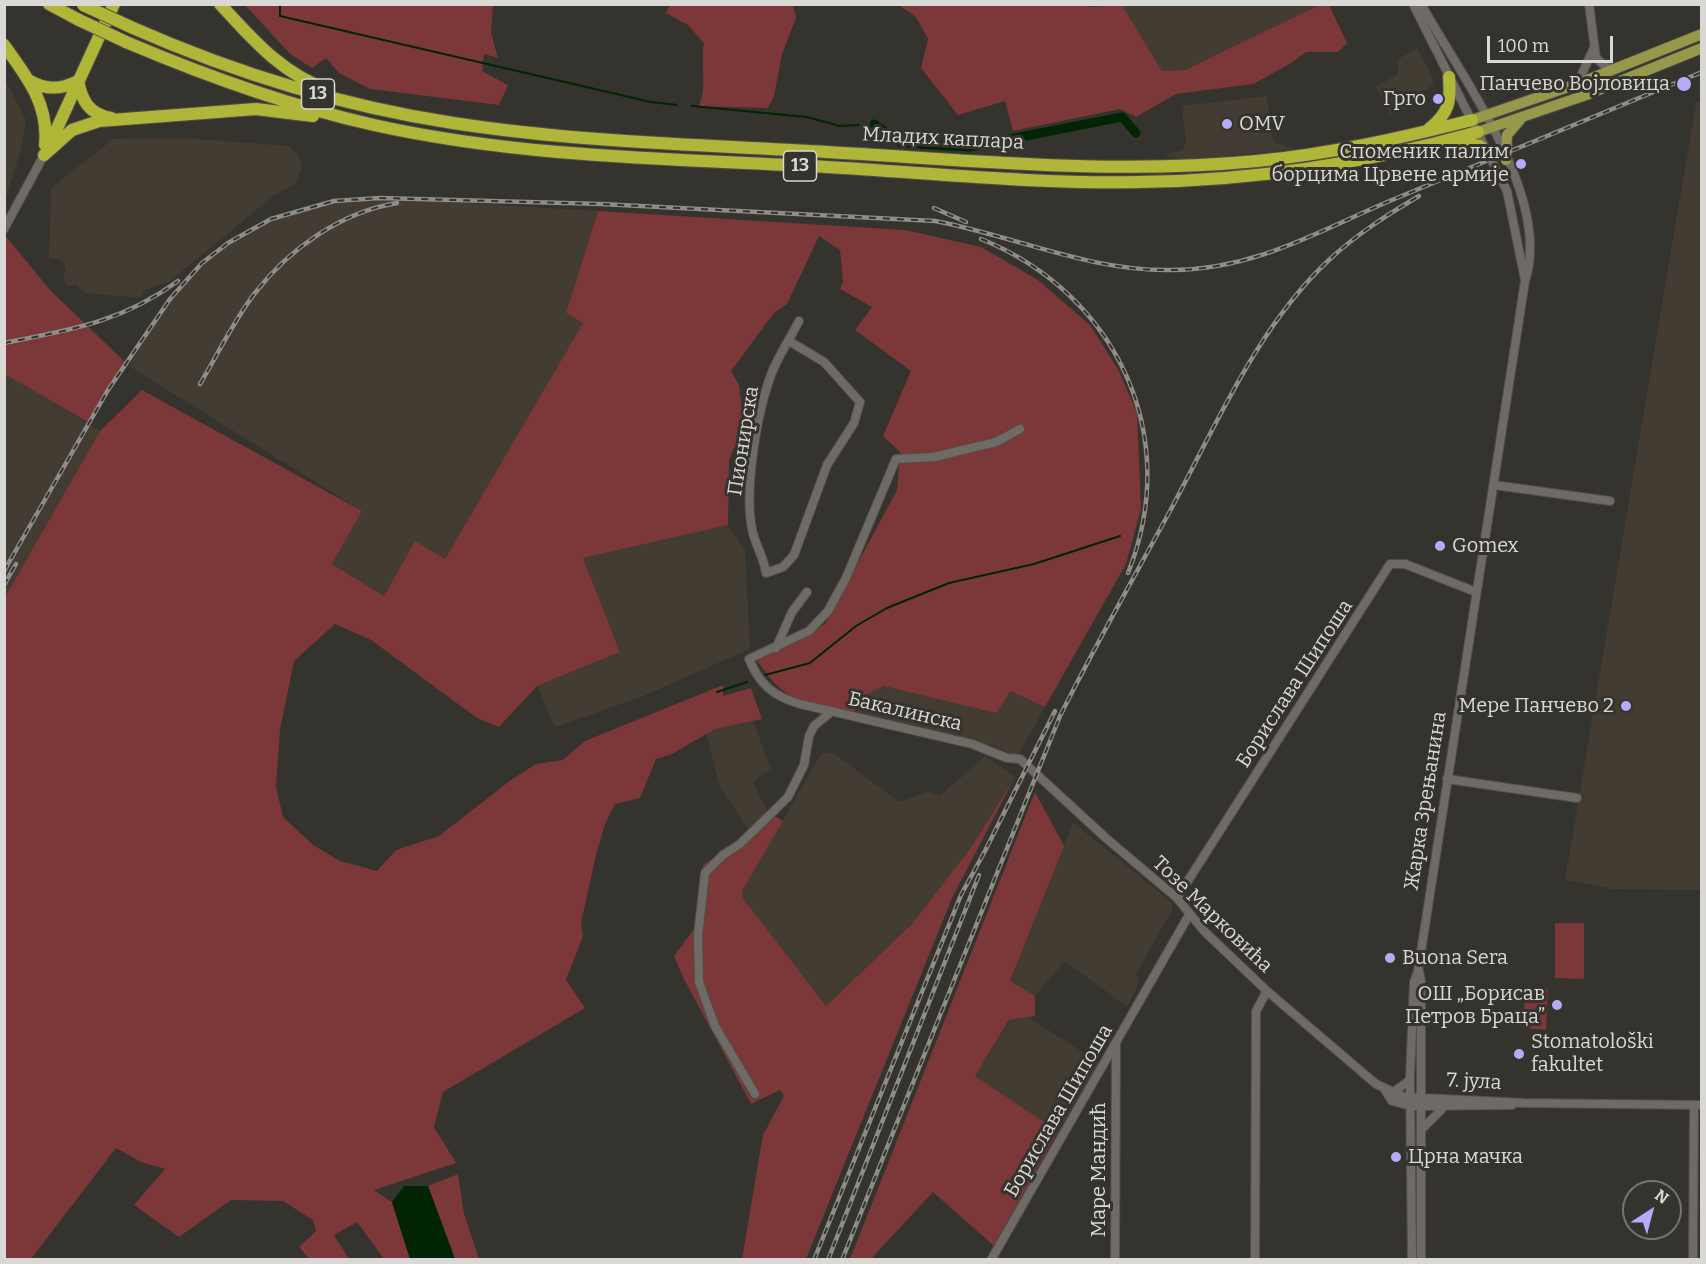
<!DOCTYPE html>
<html>
<head>
<meta charset="utf-8">
<style>
	body { margin:0 }
	#map { position:relative; width:1706px; height:1264px; overflow:hidden; background:#35332e; font-family:Bitter,serif }
	canvas { display:block }
	.frame { position:absolute; inset:0; border:6px solid #d9d8d5; pointer-events:none }
	.north { position:absolute; left:1622px; top:1180px; width:60px; height:60px; box-sizing:border-box; background:#35332e; border:2px solid #777571; border-radius:50%; rotate:36deg; font-size:16px; font-weight:700; line-height:24px; text-align:center; color:#d9d8d5 }
	.north::after { content:''; display:block; margin:auto; width:21px; height:27px; background:#b3adf9; clip-path:polygon(50% 0,100% 100%,50% 72%,0 100%) }
	.scale { position:absolute; left:1487px; top:36px; width:126px; height:27px; box-sizing:border-box; border:3px solid #d9d8d5; border-top:0; padding-left:8px; font-size:18px; line-height:21px; white-space:nowrap; color:#d9d8d5; -webkit-text-stroke:4px #35332e; paint-order:stroke }
</style>
</head>
<body>
<div id="map">
<canvas width="1706" height="1264"></canvas>
<div class="frame"></div>
<div class="north">N</div>
<div class="scale">100 m</div>
</div>
<script>
const g = document.querySelector('canvas').getContext('2d');
g.lineJoin = 'round';
function fill(path, color) { g.fillStyle = color; g.fill(path, 'evenodd'); }
function trace(path, color, width, dash) { g.strokeStyle = color; g.lineWidth = width; g.lineCap = dash ? 'butt' : 'round'; g.setLineDash(dash || []); g.stroke(path); }
function label(font, color, halo, rows, align = 'center') {
  g.font = font + ' Bitter,serif'; g.lineWidth = 6; g.setLineDash([]); g.textBaseline = 'middle'; g.strokeStyle = halo; g.fillStyle = color; for (const [text, x, y, turn = 0] of rows) {
    g.save(); g.translate(x, y); g.rotate((+turn || 0) * Math.PI / 180); g.textAlign = isNaN(turn) ? turn : align; if (halo) g.strokeText(text, 0, 0); g.fillText(text, 0, 0); g.restore();
  }
}
fill(new Path2D(`
	M1122 5H1319L1185 70 1162 71Z
	M1417 48 1433 78V84L1427 90 1406 102 1408 107 1391 115 1376 87 1398 74V59Z
	M5 79 26 120 21 149 5 201Z
	M1267 96 1273 142 1294 149 1189 160 1163 155 1183 150 1186 143 1182 106Z
	M1701 100V890L1613 889 1565 880 1696 103Z
	M182 138 289 146 299 157 302 166 299 174 295 184 272 197 169 282 145 290 141 298 85 293 76 284 68 287 63 278 66 271 64 264 59 259H49L51 188 113 139Z
	M380 198 598 211 566 313 583 323 445 559 415 541 384 596 332 564 362 511 129 366 170 299 202 263 228 243 251 228 306 208 334 201Z
	M5 373 100 431 5 597Z
	M728 525 745 550 750 649 641 697 555 727 537 686 620 652 583 558Z
	M884 686 996 712 1011 690 1045 707 1017 757 994 746 854 713 859 699Z
	M753 721 771 769 753 782 767 811 749 830 720 787 706 734 715 729Z
	M832 752 899 802 928 792 940 796 985 756 1015 777 972 846 912 924 826 1006 743 898 742 891 821 754Z
	M1073 822 1172 903V910L1136 974 1140 981 1127 1007 1065 961 1032 999 1010 981Z
	M1028 1017 1100 1063 1058 1131 975 1076 1010 1020Z`), '#423c32');
fill(new Path2D(`
	M245 5H493L491 33 498 58 484 54 482 71 508 85 499 105 370 89 339 73 326 58 312 68 290 54Z
	M670 5H793L796 18 782 54 774 96 768 108 699 106C708 83 700 66 704 43L688 25 666 13Z
	M1086 5 1088 7 1122 5 1162 71 1185 70 1319 5H1329L1347 43 1338 52H1306L1293 62 1253 84 1176 94 1136 117 1120 109 1013 131 1005 101 958 115 921 68 928 39 916 17 899 5Z
	M598 211 905 230 981 247 1038 280 1090 325 1119 371 1137 413 1141 509 1126 564 1045 707 1011 691 996 713 884 686 859 699 854 713C834 708 797 702 782 690 772 682 765 671 757 661L825 624 897 490 900 452 883 436 911 371 855 330 872 307 840 289 843 282 840 250 819 236 787 304 774 313 731 371 739 385 744 425 729 460 728 525 583 558 620 652 537 686 499 727 477 718 371 640 335 624 294 661 280 730 276 787 283 817 313 845 340 861 377 871 396 850 439 836 511 780 536 764 563 760 585 741 723 685V696L751 688 762 719 715 729 672 754 656 759 640 798 615 804 605 824 596 855 581 923 583 936 566 980 585 1008 443 1092 434 1127 456 1163 374 1190 392 1202 410 1259H384L357 1222 334 1235 349 1259H309L299 1247 316 1231 313 1220 283 1201 231 1200 179 1237 134 1205 165 1169 141 1162 116 1148 31 1259 5 1260V597L100 431 142 390 362 511 332 564 384 596 415 541 445 559 583 323 566 313Z
	M4 234 50 290 126 363 89 423 5 374Z
	M1015 777 952 898 806 1259H742L763 1135 784 1096 780 1090 751 1104 684 979 674 956 697 925 703 865 730 847 767 811 783 821 742 891 743 898 826 1006 912 924 972 846Z
	M1035 792 1064 846 1010 981 1035 996V1016L1009 1020 975 1076 1058 1131 994 1246 933 1192 871 1259H850Z
	M1555 923H1584V979L1555 978Z
	M1526 987 1548 989 1546 1030 1523 1028Z
	M458 1174 464 1214 479 1259H455L428 1186Z`), '#7c3739');
fill(new Path2D(`
	M404 1186H428L455 1259H410L392 1202Z`), '#012402');
trace(new Path2D(`
	M280 4V16L651 102 677 105
	M692 106 807 117 840 126 859 125
	M765 675 810 663 856 626 887 608 949 583 1034 564 1120 536
	M717 692 747 682`), '#012402', 2);
trace(new Path2D(`
	M874 124 901 143 969 147 1122 117 1136 133`), '#012402', 9);
const minor = new Path2D(`
	M1413 4 1507 191 1525 280
	M1589 4 1596 58 1606 67 1616 69
	M1577 84 1594 48
	M4 229 44 155
	M789 341 824 362 860 402 854 423 827 465 794 555 783 567 766 573C764 557 755 545 752 529 744 489 757 413 771 375 778 356 790 339 799 321
	M1020 429 996 442 934 457 896 459 846 578 828 611 809 631 749 659C760 685 773 696 800 704L972 744 1007 758 1020 759 1107 839 1177 898 1204 931 1267 991 1376 1084 1404 1097 1524 1103 1702 1105
	M1494 485 1610 501
	M776 648 792 612 807 592
	M1447 779 1577 798
	M1177 898 1390 564H1405L1476 592
	M1419 971 1421 981V1260
	M1385 1090 1392 1101 1411 1106 1512 1105
	M1392 1093 1410 1080
	M755 1094 715 1026 699 982 698 935 705 873 723 855 740 844 788 797 804 765 809 736 814 726 831 712
	M1422 1129 1445 1106
	M991 1260 1189 915
	M1115 1260 1116 1045
	M1255 1260 1256 1011 1267 991
	M1412 1260 1410 1077 1414 982 1418 971 1525 281C1553 198 1460 75 1421 4
	M1693 1260 1694 1105`);
const major = new Path2D(`
	M1472 120 1577 84 1702 34
	M1478 132 1586 95 1702 48
	M1506 160 1507 135 1520 120`);
const highway = new Path2D(`
	M49 4 77 19
	M220 4C252 39 283 75 329 90
	M133 28C235 73 342 106 453 123 576 142 703 145 827 152 970 160 1114 175 1257 161 1330 154 1401 138 1472 120
	M126 42C206 76 289 106 374 125 522 158 677 159 827 167 931 173 1034 184 1138 182 1253 181 1367 163 1478 132
	M4 45C27 77 49 104 45 145
	M30 81C46 90 61 90 78 81 82 101 89 114 111 118
	M1429 129C1449 113 1451 102 1449 77
	M1456 141 1480 146 1490 155
	M48 148 114 4
	M44 155 72 130 99 121 256 109 313 116`);
trace(minor, '#524f4b', 10);
trace(major, '#524f4b', 12);
trace(highway, '#524f4b', 14);
trace(minor, '#6e6b66', 8);
trace(major, '#96984a', 10);
trace(highway, '#b0b638', 12);
const rail = new Path2D(`
	M934 208 966 222
	M981 239C1117 294 1183 436 1128 573
	M4 343C71 330 122 322 178 281
	M200 384C218 354 234 320 255 293 289 249 341 212 397 203
	M4 571 108 390 170 299 202 263 228 243 271 219 334 201 380 198 601 204 935 221C1015 236 1090 272 1173 270 1257 269 1318 231 1392 200 1495 158 1598 115 1702 72
	M4 585 16 564
	M814 1260 961 895 985 851 1055 711
	M828 1260 979 875
	M842 1260 1060 716C1095 646 1133 579 1170 511 1215 427 1259 324 1330 259 1357 234 1387 215 1419 196`);
trace(rail, '#8e8d89', 4.5);
trace(rail, '#35332e', 2, [7]);
const highwayBridge = new Path2D(`
	M83 5 133 28
	M77 19 126 42`);
trace(highwayBridge, '#524f4b', 14, []);
trace(highwayBridge, '#b0b638', 12);
for (const [x, y, r, color] of [
	[1684,84,8,"#b3adf9"],
	[1438,99,6,"#b3adf9"],
	[1227,124,6,"#b3adf9"],
	[1521,164,6,"#b3adf9"],
	[1440,546,6,"#b3adf9"],
	[1626,706,6,"#b3adf9"],
	[1390,958,6,"#b3adf9"],
	[1557,1005,6,"#b3adf9"],
	[1519,1054,6,"#b3adf9"],
	[1396,1157,6,"#b3adf9"]
]) { const dot = new Path2D(); dot.arc(x, y, r, 0, 2 * Math.PI); g.fillStyle = color; g.fill(dot); trace(dot, '#35332e', 2); }
for (const [x, y, w] of [
	[318,94,33],
	[800,166,33]
]) { const box = new Path2D(); box.roundRect(x - w / 2, y - 15, w, 30, 4.5); g.fillStyle = '#35332e'; g.fill(box); trace(box, '#d9d8d5', 1.5); }
label('bold 18px', '#d9d8d5', null, [
	["13",318,94],
	["13",800,166]
]);
label('20px', '#d9d8d5', '#35332e', [
	["Панчево Војловица",1670,84],
	["Грго",1426,99],
	["OMV",1239,124,"left"],
	["Споменик палим",1509,152],
	["борцима Црвене армије",1509,175],
	["Gomex",1452,546,"left"],
	["Мере Панчево 2",1614,706],
	["Buona Sera",1402,958,"left"],
	["ОШ „Борисав",1545,994],
	["Петров Браца”",1545,1017],
	["Stomatološki",1531,1042,"left"],
	["fakultet",1531,1065,"left"],
	["Црна мачка",1408,1157,"left"]
], 'right');
label('20px', '#d9d8d5', '#35332e', [
	["Младих каплара",943,139,3],
	["Пионирска",744,441,-81],
	["Борислава Шипоша",1295,684,-57],
	["Бакалинска",905,712,13],
	["Жарка Зрењанина",1426,801,-81],
	["Тозе Марковића",1212,915,44],
	["7. јула",1474,1082,3],
	["Борислава Шипоша",1059,1111,-60],
	["Маре Мандић",1099,1170,-90]
]);
</script>
</body>
</html>
